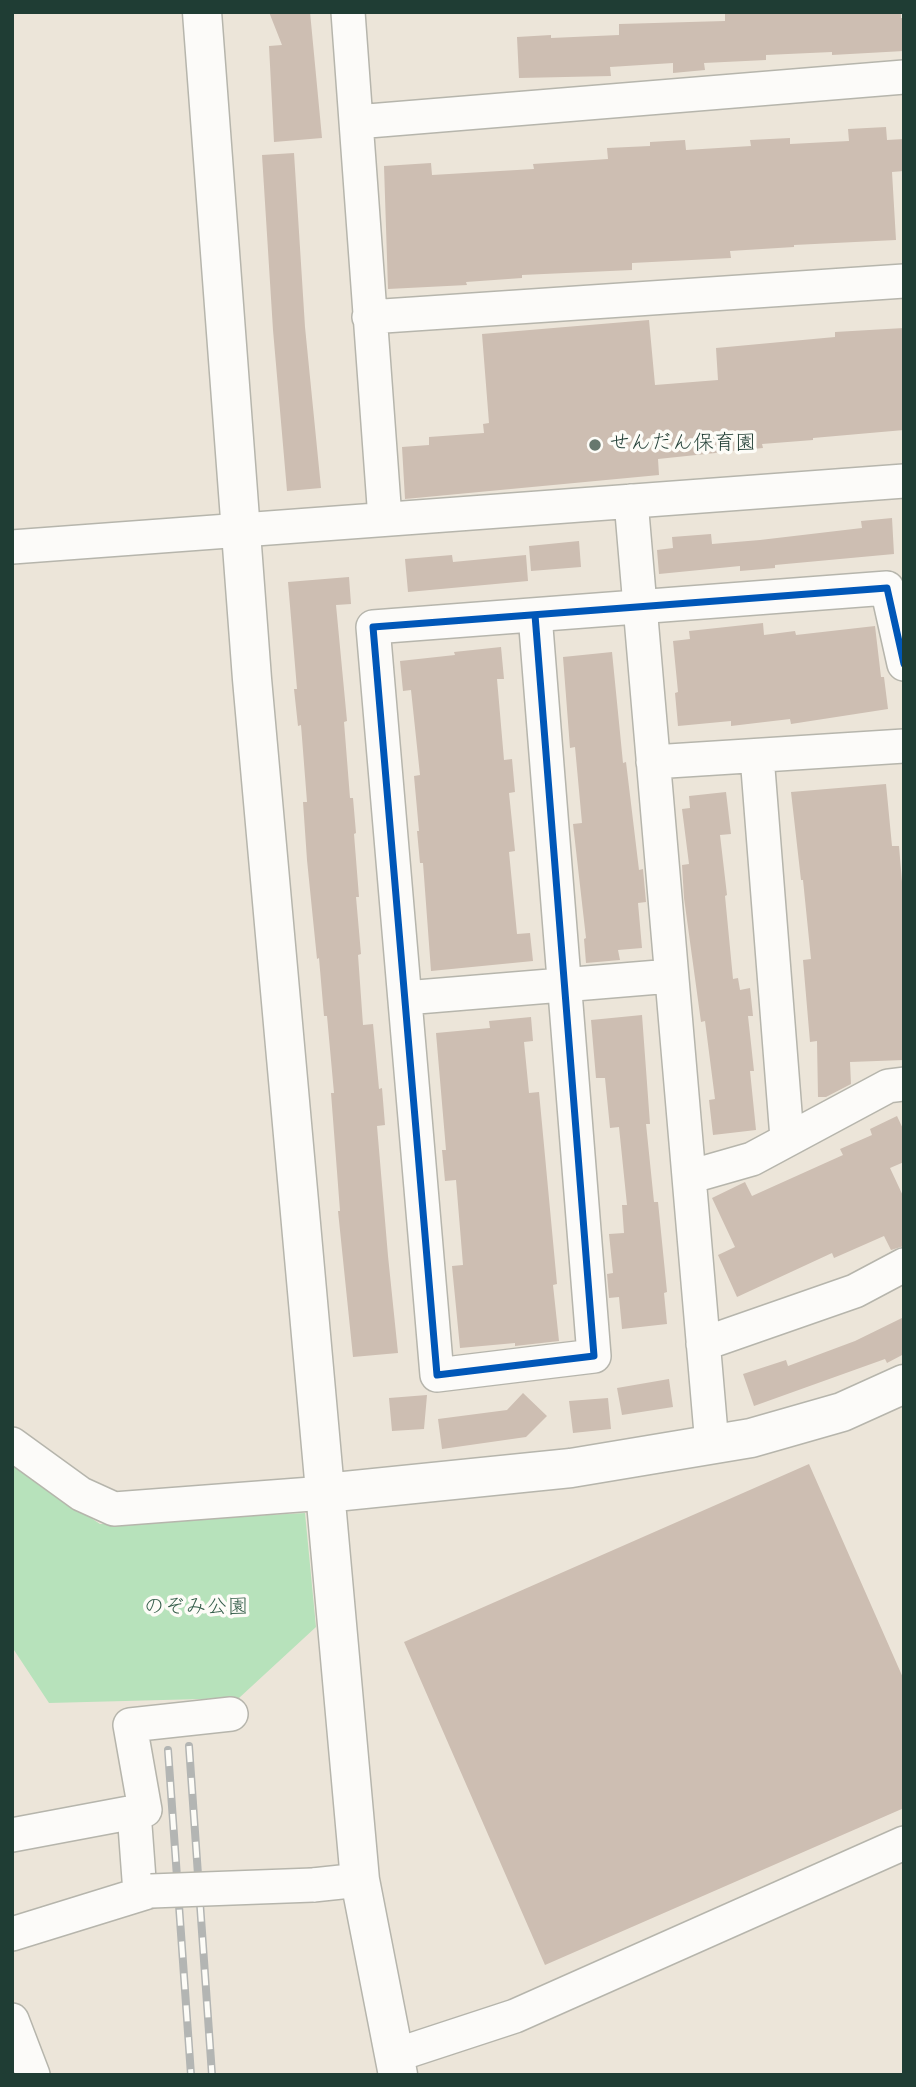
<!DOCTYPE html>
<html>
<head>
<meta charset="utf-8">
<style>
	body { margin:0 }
	#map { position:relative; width:916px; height:2087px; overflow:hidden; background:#ece5d9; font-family:Mynerve,sans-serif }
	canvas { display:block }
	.frame { position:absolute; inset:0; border:14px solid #1f3d34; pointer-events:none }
</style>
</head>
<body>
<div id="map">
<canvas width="916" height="2087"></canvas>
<div class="frame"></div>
</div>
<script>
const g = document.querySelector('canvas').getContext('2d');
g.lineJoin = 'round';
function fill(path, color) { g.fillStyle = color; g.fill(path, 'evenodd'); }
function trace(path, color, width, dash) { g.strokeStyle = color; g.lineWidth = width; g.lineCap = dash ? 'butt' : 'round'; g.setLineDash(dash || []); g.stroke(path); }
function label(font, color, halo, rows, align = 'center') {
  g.font = font + ' Mynerve,"Klee One",sans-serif'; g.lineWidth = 7; g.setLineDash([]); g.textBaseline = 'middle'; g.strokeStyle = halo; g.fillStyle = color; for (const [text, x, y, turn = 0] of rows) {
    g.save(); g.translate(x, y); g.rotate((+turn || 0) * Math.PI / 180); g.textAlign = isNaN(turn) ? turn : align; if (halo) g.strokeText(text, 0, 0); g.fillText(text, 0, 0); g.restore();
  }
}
fill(new Path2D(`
	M12 1465 100 1524 305 1513 316 1627 239 1698 49 1703 12 1647Z`), '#b7e2bb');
fill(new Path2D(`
	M269 12H310L322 138 274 142 269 46 282 45Z
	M744 12H901V18H904V51L832 55V52L766 55V60L704 63 705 70 673 73V63L610 67 611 76 519 78 517 37 551 35V38L619 35V24L725 21V13Z
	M886 127 887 140 904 139V171L892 172 896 240 794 245V247L730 251 731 258 632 263V270L522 275V278L466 282 467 285 388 289 384 166 431 163 432 175 534 169 533 164 608 159 607 148 650 146V142L685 140 686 150 751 146 750 140 790 138V144L849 141 848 129Z
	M294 153 305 327 321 488 287 491 273 330 262 155Z
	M649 320 655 385 718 380 716 348 835 337V332L904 328V430L813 438V440L762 444 763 448 658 459 659 475 405 499 402 447 429 445V437L484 433 483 424 489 423 482 334Z
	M892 518 894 554 775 565V568L740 571V566L659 574 657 550 673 548 672 537 711 534 712 544 760 540 862 528 861 521Z
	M579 541 581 567 531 571 529 546Z
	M452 555 453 562 526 555 528 581 408 592 405 559Z
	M349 577 351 604 336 605 347 721 344 722 350 798H353L356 833 354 834 359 897H356L361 954 358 955 363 1025 373 1024 379 1089 382 1088 385 1125 377 1126 388 1256 398 1353 353 1357 338 1211H340L331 1093H334L327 1016H324L319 958 317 959 307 860 303 802H307L301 725 298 726 294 689H297L288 582Z
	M763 623 764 635 795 631 796 635 875 626 881 677H884L888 709 791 724 790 719 731 726V721L678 726 675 693 678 692 673 641 690 639 689 631Z
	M501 647 504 679H497L504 760 512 759 515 792 509 793 515 851 509 852 517 934 530 933 533 961 431 971 423 863H420L417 831H419L414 776 420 775 411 690 403 691 400 661 455 655 454 652Z
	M612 652 623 763 626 762 639 870 643 869 646 902 638 903 642 948 618 950 620 960 586 963 584 939 586 938 573 824 582 823 575 747 570 748 563 657Z
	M886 784 892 846H899L904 906V1060L850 1062 851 1084 826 1097H818L817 1041 810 1042 803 960 811 959 803 880H801L791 792Z
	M726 792 731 834 720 835 727 895 725 896 733 979 738 978 740 990 750 988 753 1016H748L754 1071H750L756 1130 713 1135 709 1100 715 1099 705 1021 701 1022 684 898 682 865 689 864 682 809 690 808 689 796Z
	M642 1015 650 1124H646L654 1202H658L667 1292 664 1293 667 1324 622 1329 619 1297 609 1298 607 1274 613 1273 609 1234 624 1233 622 1205H627L619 1127 610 1128 605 1078H596L591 1020Z
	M531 1017 533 1041 524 1042 529 1093 539 1092 557 1284 553 1285 559 1341 515 1346V1343L460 1348 452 1266 463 1265 456 1180 445 1181 442 1150H446L436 1033 490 1028 489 1021Z
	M897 1116 904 1131V1162L890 1168 904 1198V1246L891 1250 884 1236 834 1258 832 1253 737 1297 718 1255 735 1247 712 1198 745 1182 752 1196 843 1155 840 1149 872 1135 870 1129Z
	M904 1317V1354L887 1363 885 1359 754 1406 743 1374 786 1360 788 1366 855 1341Z
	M669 1379 673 1407 622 1415 617 1388Z
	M523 1393 547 1416 526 1437 442 1449 438 1419 507 1410Z
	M427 1395 424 1429 392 1431 389 1398Z
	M608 1398 611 1429 573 1433 569 1401Z
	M809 1464 904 1680V1808L545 1965 404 1642Z`), '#cdbeb2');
const street = new Path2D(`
	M348 12 385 519
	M356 122 904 77
	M369 317 904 281
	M631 501 712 1445
	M12 547 904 481
	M535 615 594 1356 437 1375 373 627 887 588 904 664
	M757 756 787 1138
	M653 762 904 746
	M405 998 671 976
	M689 1177 752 1159 888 1086 904 1084
	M703 1344 855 1291 904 1265
	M12 1444 81 1494 114 1509 325 1493
	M134 1812 140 1893
	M12 1835 145 1810 130 1725 231 1714
	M313 1885 360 1880
	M12 1934 151 1891
	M12 2020 33 2075
	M393 2056 515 2016 904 1843`);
const secondary = new Path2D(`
	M202 12 252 679 360 1880 398 2075
	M325 1493 571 1468 751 1438 842 1412 904 1384`);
trace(street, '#b6b5ac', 36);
trace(secondary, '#b6b5ac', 41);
trace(street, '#fcfbf9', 33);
trace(secondary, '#fcfbf9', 38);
const rail = new Path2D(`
	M189 1746 212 2075
	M168 1750 191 2075`);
trace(rail, '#b3b5b3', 8);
trace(rail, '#fdfcf7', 5, [16]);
const streetBridge = new Path2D(`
	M151 1891 313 1885`);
trace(streetBridge, '#b6b5ac', 36, []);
trace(streetBridge, '#fcfbf9', 33);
trace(new Path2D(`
	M535 615 594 1356 437 1375 373 627 887 588 904 664`), '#0057b8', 7);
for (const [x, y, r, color] of [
	[595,445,7,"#67786e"]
]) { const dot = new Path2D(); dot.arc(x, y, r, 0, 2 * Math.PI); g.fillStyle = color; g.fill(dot); trace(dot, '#fdfcf7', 2.5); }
label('21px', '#1f3d34', '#fdfcf7', [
	["せんだん保育園",609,445]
], 'left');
label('21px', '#355e4a', '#fdfcf7', [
	["のぞみ公園",196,1609]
]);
</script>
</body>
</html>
